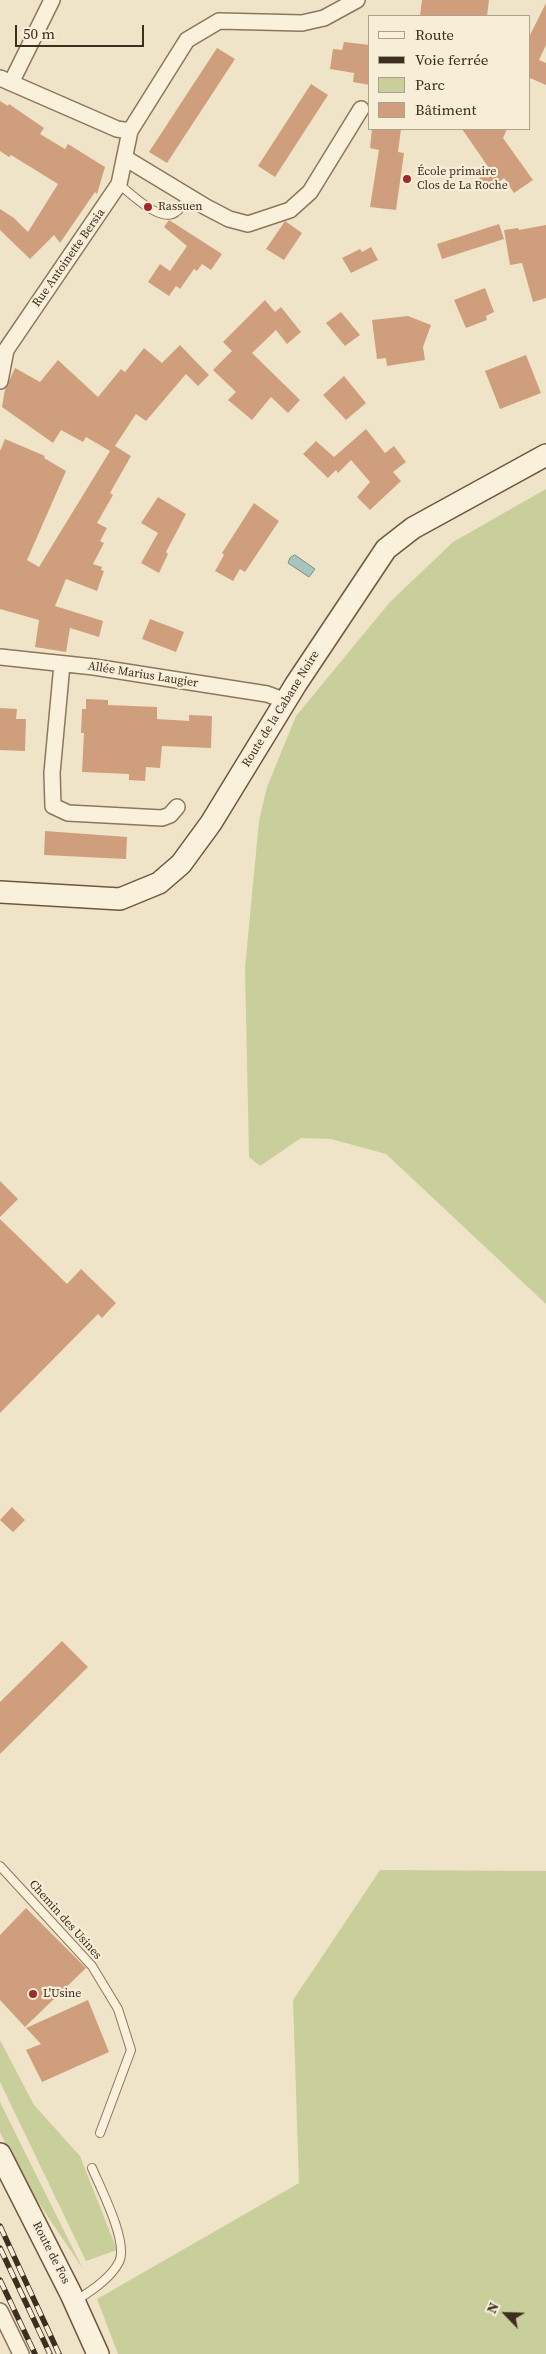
<!DOCTYPE html>
<html>
<head>
<meta charset="utf-8">
<style>
	body { margin:0 }
	#map { position:relative; width:546px; height:2354px; overflow:hidden; background:#f0e4c8; font-family:"Source Serif 4",serif }
	canvas { display:block }
	.legend { position:absolute; left:368px; top:15px; width:162px; height:115px; box-sizing:border-box; background:#f7eed8; border:1px solid #ada18e; margin:0; padding:6px 9px; list-style:none; font-size:15px; color:#3d2e20 }
	.legend li { display:flex; align-items:center; gap:10px; height:25px }
	.legend b { width:25px; border:1px solid #ada18e }
	.north { position:absolute; left:481px; top:2289px; width:50px; height:50px; -webkit-text-stroke:4px #f7eed8; paint-order:stroke; rotate:294deg; font-size:14px; font-weight:700; line-height:20px; text-align:center; color:#3d2e20 }
	.north::after { content:''; display:block; margin:auto; width:18px; height:22px; background:#3d2e20; clip-path:polygon(50% 0,100% 100%,50% 72%,0 100%) }
	.scale { position:absolute; left:15px; top:25px; width:129px; height:22px; box-sizing:border-box; border:2px solid #3d2e20; border-top:0; padding-left:6px; font-size:15px; line-height:18px; white-space:nowrap; color:#3d2e20; -webkit-text-stroke:4px #f7eed8; paint-order:stroke }
</style>
</head>
<body>
<div id="map">
<canvas width="546" height="2354"></canvas>
<ul class="legend">
<li><b style="height:6px;background:#faf1dc"></b>Route</li>
<li><b style="height:6px;background:#3d2e20"></b>Voie ferrée</li>
<li><b style="height:14px;background:#c9cf9b"></b>Parc</li>
<li><b style="height:14px;background:#cf9f7d"></b>Bâtiment</li>
</ul>
<div class="north">N</div>
<div class="scale">50 m</div>
</div>
<script>
const g = document.querySelector('canvas').getContext('2d');
g.lineJoin = 'round';
function fill(path, color) { g.fillStyle = color; g.fill(path, 'evenodd'); }
function trace(path, color, width, dash) { g.strokeStyle = color; g.lineWidth = width; g.lineCap = dash ? 'butt' : 'round'; g.setLineDash(dash || []); g.stroke(path); }
function label(font, color, halo, rows, align = 'center') {
  g.font = font + ' "Source Serif 4",serif'; g.lineWidth = 4.5; g.setLineDash([]); g.textBaseline = 'middle'; g.strokeStyle = halo; g.fillStyle = color; for (const [text, x, y, turn = 0] of rows) {
    g.save(); g.translate(x, y); g.rotate((+turn || 0) * Math.PI / 180); g.textAlign = isNaN(turn) ? turn : align; if (halo) g.strokeText(text, 0, 0); g.fillText(text, 0, 0); g.restore();
  }
}
fill(new Path2D(`
	M546 489V1304L386 1154 331 1139 301 1138 260 1166 249 1157 245 968 259 821 267 787 296 716 390 602 453 542Z
	M380 1870 546 1871V2354H118L97 2299 299 2183 293 2000Z
	M0 2040 34 2105 80 2156 117 2250 86 2261 0 2082Z
	M0 2102 83 2269 24 2181 0 2132Z`), '#c9cf9b');
const water = new Path2D(`
	M295 555 315 569 309 577 288 563 290 558Z`);
fill(water, '#a9c4bc');
trace(water, '#6f938a', 1);
fill(new Path2D(`
	M422 0H489L487 16H420Z
	M546 3V45L539 60 546 63V85L530 78V35Z
	M344 42 370 45V85L353 82 354 73 330 69 333 49 342 50Z
	M217 48 235 59 167 163 149 152Z
	M311 84 328 95 275 177 258 166Z
	M0 101 8 106 9 104 44 128 40 134 65 149 68 144 105 167 97 194 95 192 60 243 54 235 30 259 0 230V209L14 218 28 232 58 184 11 155 9 157 0 151Z
	M372 129H401L398 152 404 153 396 210 370 207 379 150 370 148Z
	M462 129H507L503 138 533 180 514 193 504 178 488 190 479 178 491 171Z
	M169 220 222 254 211 270 202 264 197 271 194 269 180 289 176 286 169 296 148 282 160 264 170 271 187 246 164 227Z
	M285 221 302 233 284 260 266 249Z
	M499 224 504 239 442 259 437 244Z
	M546 225V298L533 302 522 263 510 265 504 230 518 228 519 230Z
	M371 247 378 260 351 273 342 258 360 249 362 252Z
	M485 288 494 312 486 316 487 320 466 328 454 300Z
	M265 300 275 312 281 307 301 332 287 344 276 330 252 353 300 400 288 413 271 397 252 420 228 400 236 392 213 370 232 351 223 342Z
	M341 312 360 335 345 346 326 323Z
	M408 316 431 325 423 347 425 360 387 366 386 358 377 359 372 320Z
	M180 345 209 375 198 386 186 374 146 421 136 414 115 446 131 456 110 493 113 495 97 523 107 528 100 541 104 543 93 564 102 567 101 570 104 571 97 591 66 579 55 606 103 621 99 637 70 628 66 652 35 647 39 620 0 609V451L5 439 45 456 44 458 66 471 27 560 39 567 110 451 86 437 83 442 61 430 53 443 2 407 5 389 15 368 40 382 58 360 98 397 121 369 125 372 144 348 162 363Z
	M526 355 541 393 500 409 485 371Z
	M344 376 366 403 346 420 323 395Z
	M366 429 385 453 394 446 406 462 393 472 401 481 370 510 357 497 370 482 351 460 338 473 336 470 328 478 303 454 316 441 334 457Z
	M158 497 186 514 166 552 168 554 159 573 141 563 158 533 141 523Z
	M254 503 279 521 245 572 240 569 233 581 215 571 224 555 222 553Z
	M150 619 184 632 176 652 142 639Z
	M86 699 108 700V705L157 707V719L189 721V715L212 716 211 748 162 746 160 768 146 767 145 781 129 780V774L82 772 84 733H81L82 709H86Z
	M0 708 17 709 16 719H26L25 751 0 750Z
	M45 831 127 837 126 859 44 855Z
	M0 1181 18 1199 0 1217Z
	M0 1219 67 1284 81 1269 116 1303 102 1318 98 1314 0 1413Z
	M12 1507 25 1520 13 1532 0 1520Z
	M62 1641 88 1667 0 1754V1702Z
	M26 1908 86 1968 25 2027 0 2000V1935Z
	M88 2000 109 2052 42 2082 26 2050 41 2044 26 2028Z`), '#cf9f7d');
const lane = new Path2D(`
	M119 184C130 193 161 224 176 212 181 209 185 201 188 196
	M0 1866 92 1966 118 2009 131 2050 100 2133
	M77 2300C91 2291 111 2278 119 2262 129 2243 100 2187 92 2168`);
const street = new Path2D(`
	M0 78 117 129 130 131
	M11 83 52 0
	M125 158 206 207 229 219 248 224 290 210 310 192 361 109
	M0 381 6 350 119 184 130 131 187 40 219 21 302 23 324 18 357 0
	M0 657 94 667 267 694 286 701
	M62 664 52 773 53 806 68 813 162 818 170 815 177 807
	M0 2311 21 2354`);
const secondary = new Path2D(`
	M0 892 120 899 159 883 181 864 211 823 296 684 386 549 413 528 546 455
	M0 2154 71 2294 98 2354`);
trace(lane, '#8d765c', 10);
trace(street, '#8d765c', 18);
trace(secondary, '#6f573f', 24);
trace(lane, '#faf1dc', 8);
trace(street, '#faf1dc', 15);
trace(secondary, '#faf1dc', 21);
const rail = new Path2D(`
	M0 2226 59 2354
	M0 2248 50 2354
	M0 2280 35 2354`);
trace(rail, '#3d2e20', 5.5);
trace(rail, '#f7eed8', 4, [11]);
for (const [x, y, r, color] of [
	[407,179,5,"#9e2a2b"],
	[148,207,5,"#9e2a2b"],
	[33,1994,5,"#9e2a2b"]
]) { const dot = new Path2D(); dot.arc(x, y, r, 0, 2 * Math.PI); g.fillStyle = color; g.fill(dot); trace(dot, '#f7eed8', 2); }
label('12px', '#3d2e20', '#f7eed8', [
	["École primaire",417,172],
	["Clos de La Roche",417,186],
	["Rassuen",158,207],
	["L'Usine",43,1994]
], 'left');
label('12px', '#3d2e20', '#f7eed8', [
	["Rue Antoinette Bersia",69,258,-55],
	["Allée Marius Laugier",143,675,9],
	["Route de la Cabane Noire",281,709,-58],
	["Chemin des Usines",65,1920,48],
	["Route de Fos",51,2253,63]
]);
</script>
</body>
</html>
